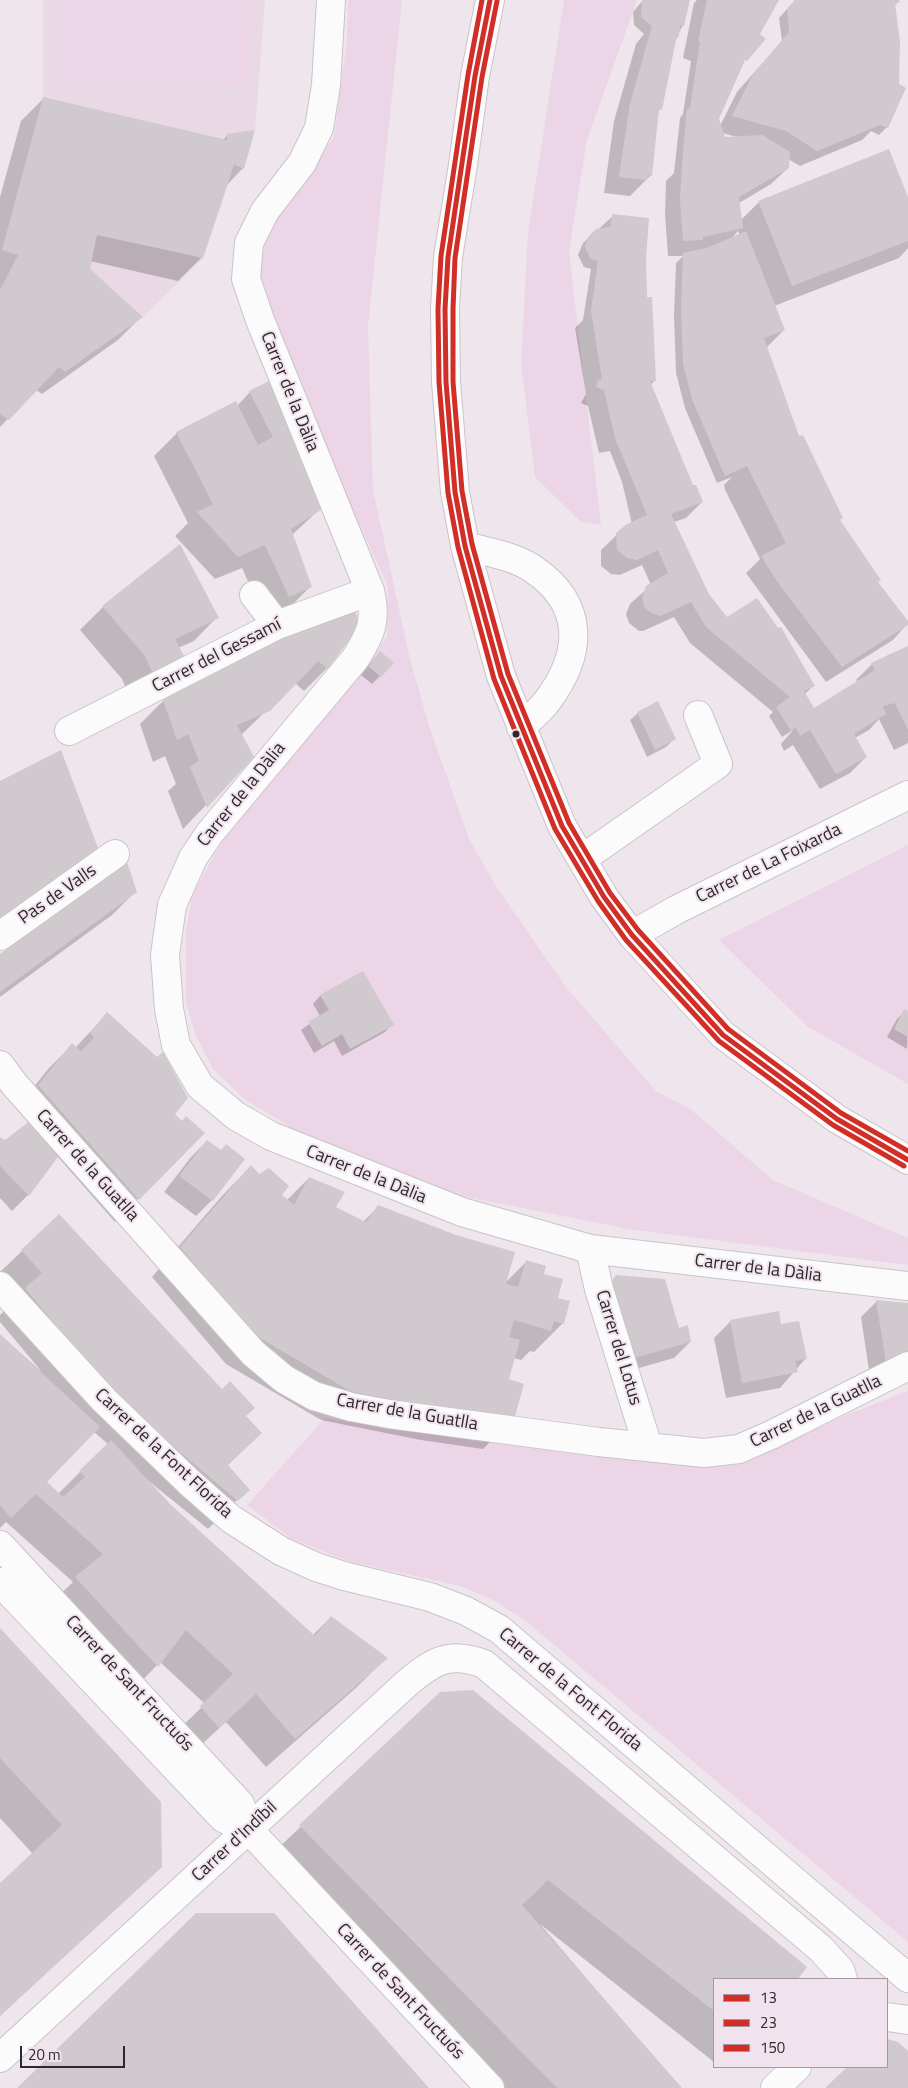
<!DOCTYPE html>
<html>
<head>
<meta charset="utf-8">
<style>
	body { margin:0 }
	#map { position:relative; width:908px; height:2088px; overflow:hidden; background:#eee6ec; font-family:"Titillium Web",sans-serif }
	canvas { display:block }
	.legend { position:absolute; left:713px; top:1978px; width:175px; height:90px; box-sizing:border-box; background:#f1e3ed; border:1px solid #a398a0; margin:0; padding:6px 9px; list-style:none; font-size:15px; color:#2d282c }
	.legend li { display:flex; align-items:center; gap:10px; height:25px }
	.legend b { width:25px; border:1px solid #a398a0 }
	.scale { position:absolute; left:20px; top:2046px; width:105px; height:22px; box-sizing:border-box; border:2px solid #2d282c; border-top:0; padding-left:6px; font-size:15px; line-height:18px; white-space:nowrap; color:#2d282c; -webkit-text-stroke:4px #f1e3ed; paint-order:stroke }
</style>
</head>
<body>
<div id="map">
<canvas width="908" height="2088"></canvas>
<ul class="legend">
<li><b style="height:6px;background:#d02e26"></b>13</li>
<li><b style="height:6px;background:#d02e26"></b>23</li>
<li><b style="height:6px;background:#d02e26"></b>150</li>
</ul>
<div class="scale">20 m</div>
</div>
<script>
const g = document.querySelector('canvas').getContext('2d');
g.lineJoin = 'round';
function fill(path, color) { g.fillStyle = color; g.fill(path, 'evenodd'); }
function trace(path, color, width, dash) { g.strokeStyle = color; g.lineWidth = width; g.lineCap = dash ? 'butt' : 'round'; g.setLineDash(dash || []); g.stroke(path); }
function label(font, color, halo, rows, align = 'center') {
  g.font = font + ' "Titillium Web",sans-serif'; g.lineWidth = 4; g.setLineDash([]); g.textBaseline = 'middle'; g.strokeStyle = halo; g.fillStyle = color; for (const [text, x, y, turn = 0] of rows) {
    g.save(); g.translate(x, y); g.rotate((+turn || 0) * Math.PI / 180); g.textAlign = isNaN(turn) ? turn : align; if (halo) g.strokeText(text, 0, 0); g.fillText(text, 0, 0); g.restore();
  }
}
fill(new Path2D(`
	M43 0H265L255 130 244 169 234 166 203 258 143 317 65 372 59 367 9 420 0 414V290L18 255 2 250 43 97Z`), '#e8d9e4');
fill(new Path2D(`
	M65 0H253L249 85 62 77Z
	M348 0H402L368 326 373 490 410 659 429 726 469 839 496 886 565 986 657 1092 689 1108 773 1180 908 1238V1265L628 1229 432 1190 323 1147 246 1100 213 1069 195 1034 186 1002V931L192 896 217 850 247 806 314 730 387 637 388 586 339 480 258 282 268 229 334 137 347 40Z
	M564 0H637L587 140 569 251 601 525 581 522 535 477 521 363 528 232Z
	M908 845V1084L808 1027 719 940Z
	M908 1391V1942L527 1622 495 1601 461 1586 347 1561 292 1539 247 1505 325 1418 604 1453 731 1465 779 1447 849 1414Z`), '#ecd5e6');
fill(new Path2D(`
	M643 0H689L683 25 675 40 660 109 657 113 650 176 630 196 604 193 614 121 636 44 644 34 634 25 633 12Z
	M697 0H777L742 64 717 119 720 126 737 92 782 41 779 18 795 0 898 2 894 6 887 127 879 135 871 131 862 140 800 166 788 159V168L771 184 739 203 741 220 759 202 908 200V248L899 258 774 306 784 330 766 348 799 438 839 521 877 582 908 623 893 640 826 682 746 573 760 559 725 490 724 485 732 477 717 483 685 408 676 373 674 316 676 263 683 256H668L665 215 666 181 674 173 680 118 683 114 691 61 683 58 694 3ZM722 133 737 137 724 138ZM738 231 740 235 732 238Z
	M44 98 223 140 228 135 243 168 226 186 202 257 178 281 90 261 89 270 141 317 118 340 42 394 36 390 0 427V197L21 121Z
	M613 216 645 259 646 298 655 380 651 385 692 487 702 502 686 518 674 522 708 594 726 620 814 685 805 694 814 710 858 682 856 680 872 664 892 653 893 655 908 648V743L894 750 879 719 869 730 855 738 866 757 850 773 820 789 793 745 784 751 781 744 793 730 782 737 769 716 773 712 690 643 674 617 643 631H639L629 623 626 614 630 604 651 585 642 565 620 575 611 574 601 566V550L624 528 632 524 622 482 610 451 599 453 588 406 581 403 586 394 575 328 583 320 591 269 584 267 578 255 583 243Z
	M273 380 322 507 292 535 310 587 287 610 265 619 242 568 215 579 175 536 188 523 154 456 177 433 237 406 250 392Z
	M103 607 217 617 194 641 178 648 182 656 159 679 129 696 122 679 80 630Z
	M354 611 327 668 304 691 295 683 241 735 252 757 183 829 168 791 176 784 165 756 153 762 140 724 163 701Z
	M372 661 393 663 372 684 361 675Z
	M638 713 674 739 666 747 647 757 630 720Z
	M0 782 97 847 68 877 0 926Z
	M135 892 112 915 0 997V955Z
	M362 972 392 1024 385 1032 342 1056 334 1041 314 1053 301 1030 320 1016 313 1004 320 996Z
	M905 1011 908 1013 907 1049 887 1037 897 1019Z
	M107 1014 173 1114 182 1122 203 1133 115 1222 57 1156 28 1195 12 1211 0 1198V1138L5 1142 29 1123 16 1109 49 1068 72 1045 75 1048Z
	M207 1141 212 1200 196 1216 164 1192 191 1157Z
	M250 1167 287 1200 309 1178 334 1207 363 1222 379 1206 505 1283 526 1262 542 1275 557 1299 563 1323 534 1352 530 1351 521 1360 514 1358 508 1380 512 1420 483 1449 421 1440 321 1420 226 1364 152 1277 222 1196Z
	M59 1216 260 1433 227 1466 248 1489 208 1529 140 1474 169 1505 313 1635 331 1617 386 1658 357 1687 266 1767 226 1722 189 1756 172 1736 205 1704 160 1662 128 1695 47 1607 73 1582 6 1522 0 1528V1335L42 1372 0 1322V1315L14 1302 0 1287V1272ZM94 1432 108 1444 58 1494 45 1482Z
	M595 1301 690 1342 674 1358 618 1374Z
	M877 1301 908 1304V1357L870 1377 861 1317Z
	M730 1322 780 1325 806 1358 780 1388 726 1398 714 1338Z
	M0 1630 160 1866 0 2016V1885L33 1854 0 1818Z
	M441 1693 806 1967 796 1979H714V2062L540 1924 680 2088H500L271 1855Z
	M887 2040 898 2044 908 2052V2088H826L849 2067H887Z`), '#0003');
fill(new Path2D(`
	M642 0H690L684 26 680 25 679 36 676 40 662 110 659 109 652 176 648 175 647 180 619 177 630 104 652 26 641 17Z
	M707 0H779L760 34 766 39 747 61 745 60 719 119 725 137 762 135 790 152 789 168 739 197 743 228 703 237V240L683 241 680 199 682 164 687 109 690 108 700 42H698Z
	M795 0H899L900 2 895 3 900 42 899 84 906 88 888 128 880 125 817 151 786 131 732 116 753 74 789 32 787 9Z
	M43 97 227 140V134L255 130 244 169 234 165 203 258 97 235 90 269 143 317 65 372 59 367 9 420 0 414V290L18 255 2 250Z
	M889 149 908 197V241L792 286 758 201Z
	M612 214 649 218 646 259 647 297H652L656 381H650L693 485H696L703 502 671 514 709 594 727 617 757 598 778 628 781 627 815 686 804 691 814 708 875 670 871 663 908 646V730L895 703 883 706 886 714 854 734 867 757 836 774 810 730 800 736 796 727 791 731 776 707 790 697 706 627 691 602 660 616 652 613 644 607 642 597 646 586 668 573 658 550 637 560 627 558 617 550 616 533 627 524 647 515 615 438 604 390 596 387 597 381 602 379 591 311 598 261 591 259 585 247 588 237 596 229 610 227Z
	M746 231 785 330 764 338 799 436 803 435 843 518 840 520 881 580 878 582 908 621V625L842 667 779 584 761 556 786 543 747 466 725 476 692 399 683 364 681 308 683 253 707 248Z
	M273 379 324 508 291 529 312 587 289 597 265 545 238 557 197 512 213 504 176 432 236 401 258 445 273 437 249 391Z
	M180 544 219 618 175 639 184 656 153 674 145 656 102 606Z
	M355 609 359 626 328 669 318 661 270 711 237 725 254 757 207 808 190 767 199 761 188 734 177 740 163 700 263 643Z
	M380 651 394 663 381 677 368 666Z
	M658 701 676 739 655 750 637 712Z
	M61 750 98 848 0 920V781Z
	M127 862 137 892 0 992V954Z
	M363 971 394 1025 350 1049 342 1034 322 1046 308 1022 329 1010 320 995Z
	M904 1009 908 1011V1037L894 1029Z
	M107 1012 157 1057 163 1052 188 1098 175 1114 182 1121 186 1116 205 1133 139 1200 38 1085 72 1043 81 1052 94 1037 90 1033Z
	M30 1121 58 1157 29 1196 0 1166V1137L5 1140Z
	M207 1140 221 1150 226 1144 245 1159 213 1201 179 1176Z
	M251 1165 259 1174 269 1168 289 1186 282 1195 294 1205 309 1177 345 1192 336 1207 366 1222 378 1205 456 1235 515 1252 506 1284 518 1287 526 1260 546 1266 544 1274 563 1279 558 1298 570 1301 564 1324 554 1321 551 1331 514 1320 509 1337 520 1340 509 1379 524 1384 514 1420 451 1412 350 1391 255 1335 180 1247Z
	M59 1214 222 1389 230 1381 255 1408 246 1416 262 1433 228 1465 250 1490 238 1501 117 1399 25 1288 42 1273 21 1250Z
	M616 1275 665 1279 679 1328 688 1325 691 1342 634 1358 610 1284Z
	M876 1300 908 1303V1351L886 1362Z
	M779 1311 781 1324 799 1321 807 1359 795 1361 798 1372 742 1383 730 1320Z
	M0 1334 100 1427 47 1482 63 1497 85 1477 79 1471 111 1440 170 1504 315 1636 331 1616 388 1658 295 1739 256 1694 219 1728 200 1706 233 1674 186 1630 158 1667 75 1577 103 1554 36 1494 11 1518 0 1505Z
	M0 1628 161 1802 162 1867 0 2016V1883L62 1825 0 1758Z
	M473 1690 807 1967 798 1979H714V2011L548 1880 522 1905 682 2088H557L299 1825 440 1692Z
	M196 1913H274L429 2088H17Z
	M887 2039 898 2042 908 2051V2088H825L847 2067H887Z`), '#d0c9ce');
const minor = new Path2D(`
	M331 0 326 85 319 128 302 163 265 211 249 243 246 279 260 320 370 591C377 621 371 634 355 659L209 834 193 858 172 905 165 955 169 1009 176 1045 200 1086 236 1116 271 1136 462 1212 590 1249 908 1286
	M490 0 475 76 463 165 448 257 445 309 446 382 455 492 465 546 501 676 562 826 604 897 632 935 723 1035 837 1119 908 1160
	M465 546C487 552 514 556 533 569 585 604 583 653 548 700 541 710 530 719 521 727
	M254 595 277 625
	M69 731 277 625 370 591
	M582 859 718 764 698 715
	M632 935 676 910 908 795
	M0 936 115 854
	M0 1065 14 1084 253 1353 284 1379 314 1396 351 1407 389 1414 599 1442 704 1453 739 1449 771 1435 908 1366
	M590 1249 599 1289 648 1447
	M0 1286 104 1400 190 1483 231 1519 281 1551 316 1567 344 1576 430 1597 466 1611 499 1629 908 1978
	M0 1545 240 1804 249 1830
	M0 1582 223 1818 249 1830 490 2088
	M887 2017 908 2020
	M0 2058 406 1684C433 1661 449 1651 484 1664L821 1949 840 1970 843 1979
	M775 2088 797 2067`);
trace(minor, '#cac3c8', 30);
trace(minor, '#fcfbfc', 28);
trace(new Path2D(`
	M490 0 475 76 448 257 445 309 446 382 455 492 465 546 501 676 562 826 604 897 632 935 723 1035 837 1119 908 1160`), '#d02e26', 5);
trace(new Path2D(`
	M482 0 468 75 441 256 438 309 439 382 448 493 458 547 494 679 555 829 598 901 626 940 719 1041 833 1125 904 1166`), '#d02e26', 5);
trace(new Path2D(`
	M497 1 482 77 455 258 453 309V382L462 491 472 544 508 674 569 823 610 893 638 930 728 1029 841 1113 908 1151`), '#d02e26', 5);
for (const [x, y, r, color] of [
	[516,734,4.5,"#2d282c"]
]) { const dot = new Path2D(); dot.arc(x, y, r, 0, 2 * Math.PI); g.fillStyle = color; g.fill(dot); trace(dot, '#f1e3ed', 2); }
label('18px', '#2d282c', '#f1e3ed', [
	["Carrer de la Dàlia",289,392,68],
	["Carrer del Gessamí",217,656,-27],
	["Carrer de la Dàlia",242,795,-51],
	["Carrer de La Foixarda",769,864,-26],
	["Pas de Valls",58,895,-35],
	["Carrer de la Guatlla",87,1166,48],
	["Carrer de la Dàlia",366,1175,22],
	["Carrer de la Dàlia",758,1269,7],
	["Carrer del Lotus",618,1348,73],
	["Carrer de la Guatlla",816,1412,-26],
	["Carrer de la Guatlla",407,1413,10],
	["Carrer de la Font Florida",163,1454,43],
	["Carrer de Sant Fructuós",129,1684,47],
	["Carrer de la Font Florida",570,1690,40],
	["Carrer d'Indíbil",235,1842,-43],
	["Carrer de Sant Fructuós",400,1992,47]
]);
</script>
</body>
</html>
